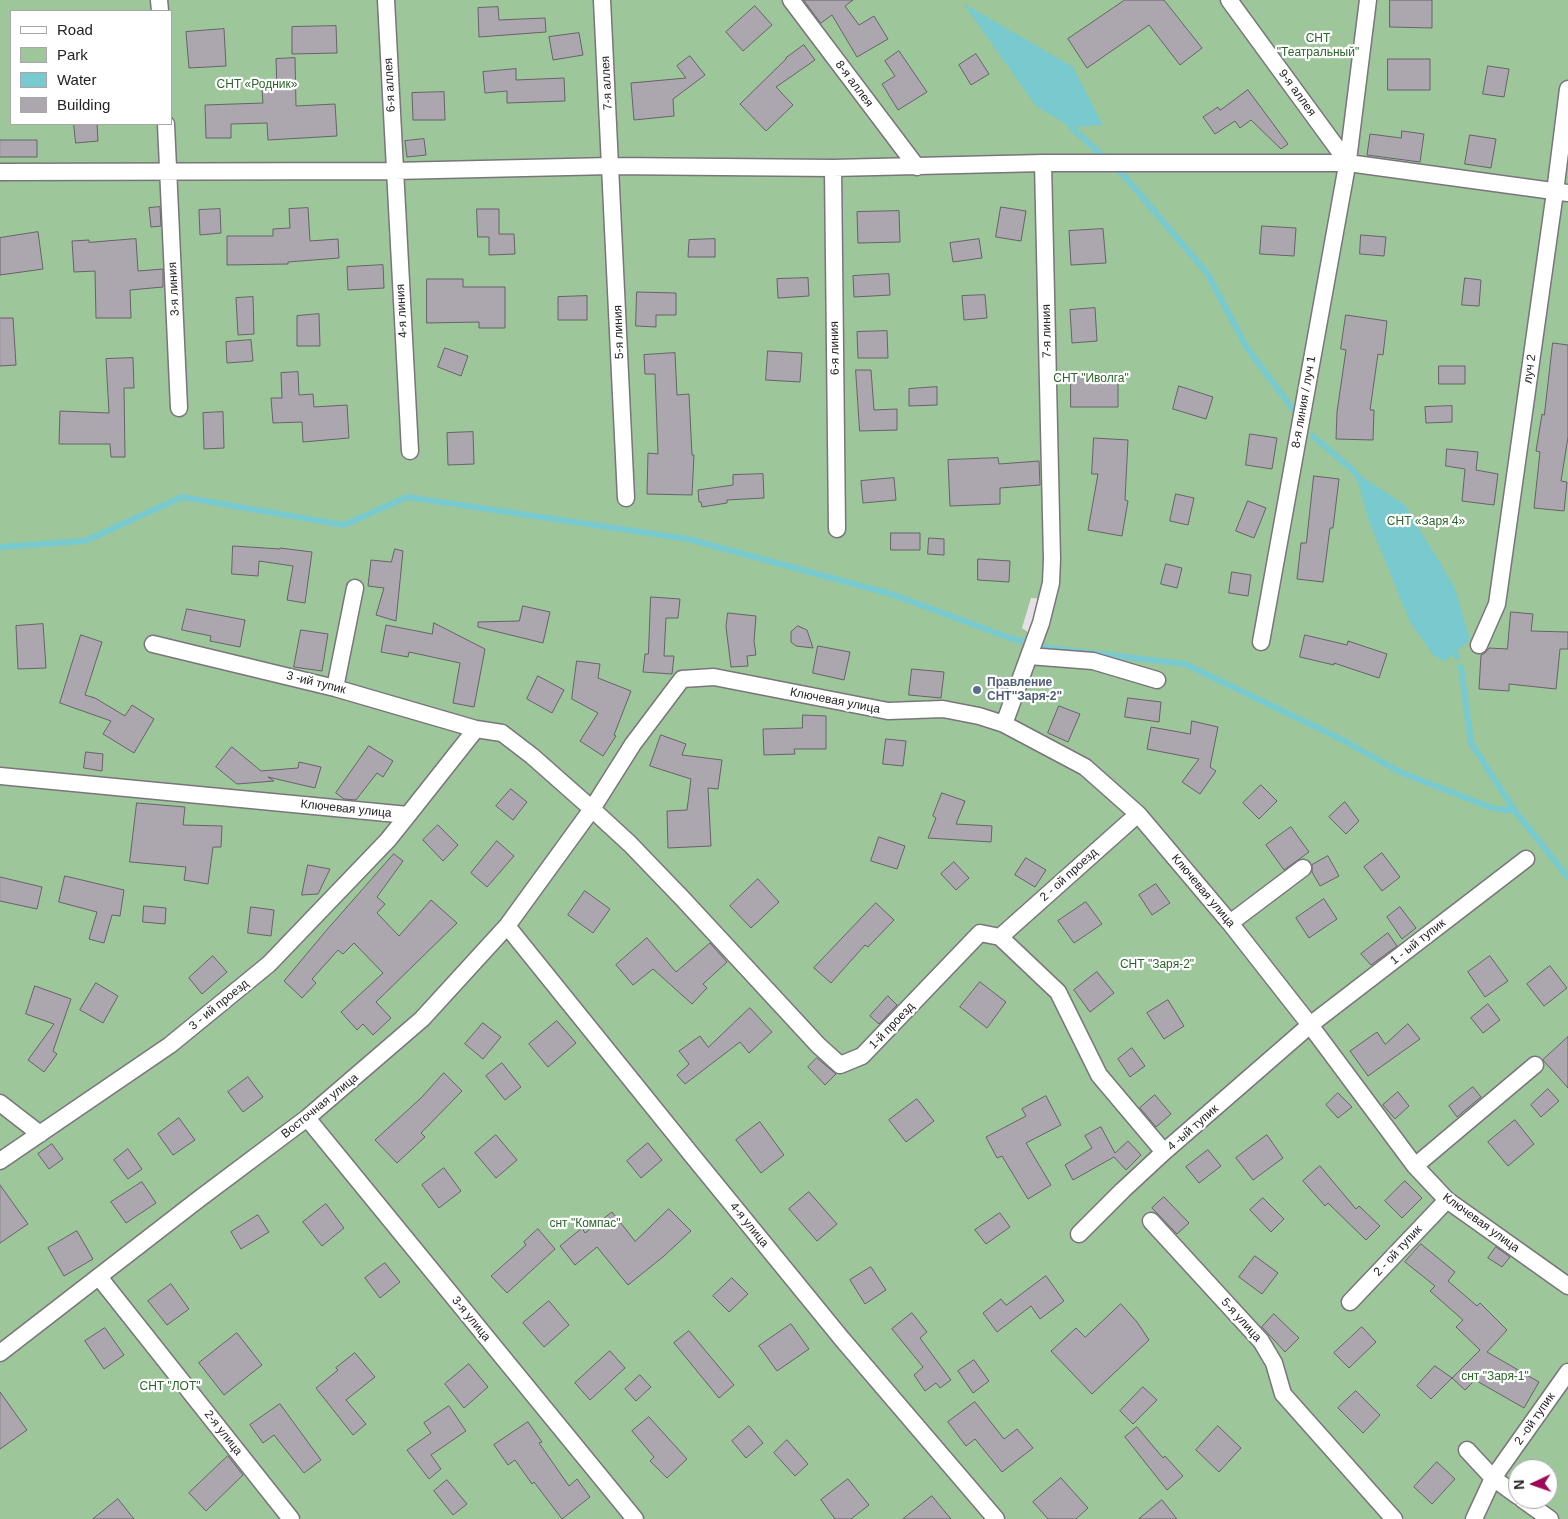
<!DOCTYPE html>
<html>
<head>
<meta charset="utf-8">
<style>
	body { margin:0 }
	#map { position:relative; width:1568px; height:1519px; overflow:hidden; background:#e5e0e6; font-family:Helvetica,sans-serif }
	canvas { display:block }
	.legend { position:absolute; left:10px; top:10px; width:162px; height:115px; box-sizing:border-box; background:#fff; border:1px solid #a7a7a7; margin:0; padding:6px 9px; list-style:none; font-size:15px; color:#242224 }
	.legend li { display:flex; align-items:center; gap:10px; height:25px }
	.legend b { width:25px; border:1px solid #a7a7a7 }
	.north { position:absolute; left:1508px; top:1459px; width:50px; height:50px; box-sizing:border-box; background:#fff; border:1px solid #a7a7a7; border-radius:50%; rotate:267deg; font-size:14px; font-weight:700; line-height:20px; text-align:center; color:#242224 }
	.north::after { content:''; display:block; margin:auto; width:18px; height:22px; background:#9c0956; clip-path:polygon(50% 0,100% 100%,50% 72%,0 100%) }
</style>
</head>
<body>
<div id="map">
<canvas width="1568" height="1519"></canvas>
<ul class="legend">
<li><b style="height:6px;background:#fff"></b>Road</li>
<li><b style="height:14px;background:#9dc69a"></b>Park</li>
<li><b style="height:14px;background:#78cacf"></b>Water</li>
<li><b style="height:14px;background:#aca7ae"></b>Building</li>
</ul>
<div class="north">N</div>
</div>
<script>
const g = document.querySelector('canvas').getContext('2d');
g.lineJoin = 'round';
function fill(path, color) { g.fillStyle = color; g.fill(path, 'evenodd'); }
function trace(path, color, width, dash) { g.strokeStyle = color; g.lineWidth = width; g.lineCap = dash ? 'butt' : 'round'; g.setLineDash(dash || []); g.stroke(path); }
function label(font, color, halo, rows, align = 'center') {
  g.font = font + ' Helvetica,sans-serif'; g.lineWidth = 4.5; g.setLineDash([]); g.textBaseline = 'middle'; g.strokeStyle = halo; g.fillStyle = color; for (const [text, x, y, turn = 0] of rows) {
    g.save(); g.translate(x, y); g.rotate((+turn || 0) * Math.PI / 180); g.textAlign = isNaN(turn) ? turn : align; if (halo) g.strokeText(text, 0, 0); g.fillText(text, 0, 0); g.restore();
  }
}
fill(new Path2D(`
	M0 0H1568V1519H0ZM11 11H171V124H11ZM1031 598 1047 599 1036 638 1022 628ZM1518 1469H1548V1499H1518Z`), '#9dc69a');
fill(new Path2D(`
	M963 3 1073 67 1103 125 1071 127 1036 106Z
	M1355 472 1405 505 1455 588 1470 640 1445 661 1434 656 1410 622 1369 521Z`), '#78cacf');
trace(new Path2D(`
	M1070 119 1071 127 1104 157
	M1117 169 1126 178 1207 273 1247 348 1296 413
	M1313 436 1355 472 1359 479
	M0 547 85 541 182 497 344 525 407 497 688 539 891 594 1010 638 1050 648 1185 664 1339 738 1400 772 1492 808 1515 811 1568 877
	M1451 645 1457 657
	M1461 667 1471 743 1515 811`), '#78cacf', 6);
const building = new Path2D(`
	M804 0H853L845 6 859 25 874 16 888 39 857 57 832 15 821 23Z
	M1125 0H1164L1202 48 1180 65 1149 25 1087 68 1068 39Z
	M1390 0H1432V28L1390 27Z
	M755 6 772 25 743 51 726 32Z
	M498 7 499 20 545 18 546 32 479 37 478 8Z
	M336 26 337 53 292 54V27Z
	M224 29 226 66 189 68 186 32Z
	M579 33 583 55 553 60 549 37Z
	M804 45 815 60 776 87 793 105 766 131 740 104 786 59V58Z
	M899 51 927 92 898 110 882 84 895 76 885 61Z
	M976 54 989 74 971 85 959 65Z
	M690 56 705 75 673 99 674 116 634 120 631 83 686 78 677 66Z
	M295 58 296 106 335 104 337 136 268 140 267 123 231 124V138H206L205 105 263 103 262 90 277 89 276 59Z
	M1388 59H1430V90H1388Z
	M1488 66 1509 69 1504 97 1483 94Z
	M516 69V80L564 78 565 101 507 103V91L485 93 483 72Z
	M1248 90 1288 144 1281 149 1251 120 1240 128 1235 121 1215 134 1203 117 1218 107 1220 110Z
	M444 92 445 120H413L412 93Z
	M74 124H97L98 141 76 143Z
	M1402 131 1424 134 1420 162 1367 155 1370 134 1401 138Z
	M1470 135 1496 139 1491 168 1465 164Z
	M424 139 426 155 407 157 405 141Z
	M0 140H37V157H0Z
	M160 207 161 226 151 227 149 208Z
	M1001 207 1026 211 1021 241 996 237Z
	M308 208 310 241 338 239 339 258 288 262V264L227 265V236H273V229L290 228 289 209Z
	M220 209 221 233 200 235 199 210Z
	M477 209H499V234H514L515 254 489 255V237H478Z
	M899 211 900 242 858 243 857 212Z
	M1262 226 1296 228 1294 256 1260 254Z
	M1103 229 1106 263 1071 265 1069 231Z
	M38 232 43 269 0 275V238Z
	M1361 235 1386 237 1384 256 1360 254Z
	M136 239 138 271 163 269V287L130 290 131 318H96L95 271 74 272 72 241 89 240V242Z
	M715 239V257H688L689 240Z
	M979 239 982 258 953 262 950 243Z
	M383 265 384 288 348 290 347 267Z
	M889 274 890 295 854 297 853 276Z
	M808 278 809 296 778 298 777 279Z
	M1465 278 1481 280 1479 306 1462 305Z
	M427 279H463V287H505V328H479V322L427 323Z
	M637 292 676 293V315H656V327L636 326Z
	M985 295 987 318 964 320 962 296Z
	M587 296V320H558V297Z
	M253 297 254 334 238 335 236 298Z
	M1095 308 1097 341 1072 343 1070 310Z
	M319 314 320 346H297V316Z
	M1346 315 1387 321 1383 355 1378 354 1370 410H1374L1373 440 1336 439 1337 412 1346 350 1341 349Z
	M0 318H13L16 365 0 366Z
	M887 331 888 358H858L857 332Z
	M251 340 253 361 227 363 226 342Z
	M1553 343 1568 345V437L1561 481 1567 482 1564 511 1534 508 1540 452 1536 451 1542 414 1544 415Z
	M445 348 468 356 461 376 438 367Z
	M768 351 802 353 800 382 766 380Z
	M675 353 677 395 689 394 692 455H694L692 495 647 494 648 453 658 454 655 374H645L644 355Z
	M133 358 134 388H124L125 457H111L110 444H59L60 411 109 413 106 359Z
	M1439 366H1465V384H1439Z
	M856 370H871L874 410 897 409V430L860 431Z
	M298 372 299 395 313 394 314 407 347 405 349 438 303 442 302 422 273 423 271 398H282L281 373Z
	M1071 374H1118V407H1071Z
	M1179 386 1213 397 1206 419 1173 409Z
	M937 387V405L909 406V389Z
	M1452 406V422L1426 423 1425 407Z
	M223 412 224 448 204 449 203 413Z
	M473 432 474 464 448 465 447 433Z
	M1250 434 1277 438 1272 469 1246 465Z
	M1094 438 1128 440 1125 500 1128 501 1122 536 1088 530 1098 474H1092Z
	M1447 449 1478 452 1476 470 1498 474 1494 505 1462 501 1465 469 1446 466Z
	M998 458 999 464 1039 461 1040 485 1000 488V504L950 506 948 460Z
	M763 474 764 498 727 500V503L702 507 701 502H699L698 490 733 485V475Z
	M1314 476 1339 479 1333 528H1330L1323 582 1297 579 1301 543H1306Z
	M894 478 896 500 863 503 861 481Z
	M1176 494 1194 498 1188 525 1170 521Z
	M1248 501 1266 508 1254 538 1236 531Z
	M891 533H920V550H891Z
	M929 538 944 539V555L928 554Z
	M233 546 280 549V548L312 552 305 603 287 600 293 566 259 561 258 576 232 574Z
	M395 549 403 551 396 621 376 615 384 588 368 586 371 560 391 562Z
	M978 559 1010 561 1009 582 978 580Z
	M1166 564 1182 568 1177 588 1161 584Z
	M1232 572 1251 575 1248 596 1229 593Z
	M651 597 680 599 678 618H666L664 656H674L672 674 643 672 645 654H648Z
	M523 606 550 612 543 643 478 627V622L519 621Z
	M187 609 245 620 240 647 210 641 211 636 182 630Z
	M1511 612 1533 614 1531 631 1568 632V649H1560L1556 689 1509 684V691L1479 689 1481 655 1485 653 1489 648 1507 649Z
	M728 613 756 616 754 641 756 655 747 656 748 666 731 667 726 627Z
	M434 623 485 649 474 707 453 703 460 663 409 652 408 657 381 652 386 625 432 634Z
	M43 624 46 668 18 669 16 626Z
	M798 626 807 630 813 648 796 646 791 642V632Z
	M301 630 328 634 322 671 294 667Z
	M81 635 102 642 85 695 95 698 125 716 132 705 154 719 134 753 103 734 111 721 60 703Z
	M1305 635 1347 645 1348 641 1387 654 1379 678 1334 663V665L1300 657Z
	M818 646 850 652 844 680 813 673Z
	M577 661 600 664 598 678 631 691 614 735 616 736 603 756 580 741 598 713 572 699Z
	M912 669 944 672 941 698 909 695Z
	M538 676 564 690 552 713 527 699Z
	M1128 698 1161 702 1159 722 1125 717Z
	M1059 706 1080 714 1068 742 1048 733Z
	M803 715 826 716V749H794L795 754 764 755 763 729 802 728Z
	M1192 721 1218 727 1210 767 1216 771 1200 794 1182 782 1199 759 1147 749 1151 727 1190 734Z
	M661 735 686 744 682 755 722 760 718 789 708 788 711 846 668 848 667 811 687 810 691 779 650 766Z
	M886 739 906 741 903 766 883 764Z
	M369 746 393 761 383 777 377 773 356 800 344 799 336 793Z
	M232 747 261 771 298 768 299 762 321 767 315 788 268 777 274 781 237 784 216 767Z
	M86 752 103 754 102 771 84 768Z
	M1261 785 1277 801 1259 819 1243 803Z
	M511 789 527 802 513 820 496 806Z
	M942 793 965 801 956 824 992 826 991 842 928 838 936 818 933 816Z
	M1345 802 1359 821 1346 834 1329 817Z
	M137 803 185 807 183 825 222 826 221 847H213L208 884 184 880 186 867 130 862Z
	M438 825 458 845 443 861 423 840Z
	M1291 827 1309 852 1284 870 1266 845Z
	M879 837 905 846 897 869 871 861Z
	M497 841 514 856 487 887 471 873Z
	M1382 853 1400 877 1382 891 1364 867Z
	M394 854 403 861 377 897 385 904 377 913 399 936 431 900 457 923 376 1002 391 1018 373 1035 363 1024 357 1030 341 1012 383 973 354 943 343 954 338 950 312 979 316 983 302 998 284 981 325 932Z
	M1328 856 1339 876 1320 886 1312 872V865Z
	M1026 858 1046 870 1035 887 1015 875Z
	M954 862 969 878 956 890 941 874Z
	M308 865 330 869 318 894 302 895Z
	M65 876 124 890 120 916 112 915 104 943 89 939 97 912 59 902Z
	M0 877 42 887 37 909 0 901Z
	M758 879 779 902 751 928 730 906Z
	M1156 884 1170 903 1152 915 1139 895Z
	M585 891 610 909 593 933 568 915Z
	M1324 899 1337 919 1309 938 1296 918Z
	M1086 902 1102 924 1074 943 1058 921Z
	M876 903 894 920 868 947 865 945 831 983 814 968Z
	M144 906 166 908 165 924 143 922Z
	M251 907 274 910 271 936 248 933Z
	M1400 907 1416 928 1402 939 1387 917Z
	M1388 933 1397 946 1371 965 1361 954Z
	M647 938 676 972 710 943 727 962 703 984 707 988 692 1004 653 969 633 985 616 965Z
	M213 956 227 972 202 994 189 978Z
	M1490 956 1508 981 1485 997 1468 972Z
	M1550 966 1567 988 1544 1006 1527 984Z
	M1097 972 1114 993 1090 1012 1074 990Z
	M980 982 1006 1002 987 1028 960 1007Z
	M96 983 118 996 103 1023 80 1010Z
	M35 986 71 999 53 1051 57 1054 44 1072 28 1060 54 1024 26 1014Z
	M888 996 897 1005 879 1024 870 1016Z
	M1168 1000 1184 1026 1164 1039 1147 1013Z
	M1488 1004 1500 1020 1483 1033 1471 1018Z
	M750 1008 772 1032 749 1053 740 1042 685 1084 677 1075 689 1064 679 1051 700 1036 708 1047Z
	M557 1021 576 1043 548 1067 529 1044Z
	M483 1023 501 1037 483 1059 465 1044Z
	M1408 1024 1420 1039 1368 1076 1350 1051 1377 1032 1385 1044Z
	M1568 1037V1088L1543 1060Z
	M1132 1048 1145 1066 1130 1077 1118 1059Z
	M817 1058 836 1074 825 1085 808 1067Z
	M502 1063 521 1087 505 1100 486 1076Z
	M444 1073 462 1091 421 1133 425 1137 397 1163 375 1140 421 1098Z
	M248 1077 263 1097 243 1112 228 1092Z
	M1473 1087 1481 1097 1457 1117 1449 1106Z
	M1548 1089 1559 1101 1541 1117 1531 1105Z
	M1398 1092 1409 1106 1395 1119 1383 1105Z
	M1338 1093 1352 1107 1338 1118 1326 1105Z
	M1155 1095 1171 1114 1156 1127 1140 1108Z
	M1046 1096 1061 1125 1026 1143 1051 1185 1028 1199 1002 1156 997 1158 986 1137 1026 1116 1022 1109Z
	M917 1099 934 1121 906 1142 889 1120Z
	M179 1118 195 1140 173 1155 158 1134Z
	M1515 1120 1534 1144 1508 1166 1488 1142Z
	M760 1122 784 1155 761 1173 736 1140Z
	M1101 1127 1115 1153 1128 1141 1141 1155 1126 1170 1114 1157 1073 1180 1065 1165 1092 1148 1085 1136Z
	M496 1135 517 1160 496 1178 475 1153Z
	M1267 1135 1283 1158 1253 1180 1236 1158Z
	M648 1143 662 1160 641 1178 627 1161Z
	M52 1144 63 1159 49 1169 38 1154Z
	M128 1149 142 1169 128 1179 114 1160Z
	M1208 1150 1221 1166 1199 1183 1186 1167Z
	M1320 1166 1356 1209 1359 1206 1380 1226 1366 1240 1328 1203 1325 1206 1303 1181Z
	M444 1168 461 1191 439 1208 422 1185Z
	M1405 1181 1422 1198 1402 1218 1385 1201Z
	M142 1182 156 1203 126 1223 111 1202Z
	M0 1185 28 1224 0 1243Z
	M809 1192 837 1224 817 1241 789 1209Z
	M1164 1197 1189 1223 1177 1234 1152 1208Z
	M1263 1198 1284 1219 1271 1232 1250 1210Z
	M326 1204 344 1228 322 1246 303 1222Z
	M669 1209 691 1231 664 1256 628 1285 597 1247 575 1265 560 1246 582 1228 585 1233 612 1212 635 1241Z
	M1000 1213 1010 1227 986 1244 975 1230Z
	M258 1215 269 1232 241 1249 231 1232Z
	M538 1229 555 1249 507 1293 491 1276 526 1245 524 1242Z
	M77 1231 93 1259 64 1276 48 1248Z
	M1421 1244 1455 1272 1448 1281 1477 1306 1480 1303 1507 1330 1487 1352 1539 1382 1524 1408 1475 1380 1465 1390 1452 1378 1480 1350 1456 1327 1463 1320 1430 1291 1435 1286 1405 1262Z
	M1496 1247 1510 1257 1502 1267 1488 1258Z
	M1255 1256 1278 1273 1262 1294 1239 1277Z
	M385 1263 400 1282 380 1298 365 1278Z
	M871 1267 886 1290 865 1304 850 1280Z
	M1046 1276 1064 1301 1040 1319 1031 1306 997 1332 983 1313 1001 1299 1006 1305Z
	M732 1278 748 1294 729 1312 713 1296Z
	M171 1284 189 1309 167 1325 148 1301Z
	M549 1301 569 1325 544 1347 523 1323Z
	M1121 1304 1137 1322 1149 1340 1092 1394 1051 1351 1076 1328 1085 1337Z
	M912 1313 927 1332 920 1338 951 1380 940 1388 936 1383 925 1391 914 1375 923 1367 892 1329Z
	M1274 1314 1299 1338 1285 1352 1262 1327Z
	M791 1324 809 1349 777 1371 759 1346Z
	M1362 1327 1376 1342 1349 1368 1334 1353Z
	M105 1328 124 1355 104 1369 85 1341Z
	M689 1331 734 1385 719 1398 674 1343Z
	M237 1333 262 1365 224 1395 199 1363Z
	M610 1351 625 1368 590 1400 575 1383Z
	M355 1353 375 1377 346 1400 366 1424 353 1435 316 1388 338 1370 336 1368Z
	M974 1360 989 1381 973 1393 958 1371Z
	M469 1364 488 1387 464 1408 445 1384Z
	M1435 1366 1452 1378 1431 1399 1417 1386Z
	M640 1375 651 1387 636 1401 625 1389Z
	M1143 1387 1157 1400 1133 1424 1120 1411Z
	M1356 1391 1380 1415 1363 1433 1338 1408Z
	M0 1392 27 1430 0 1449Z
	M975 1402 1004 1439 1017 1429 1033 1448 1002 1472 975 1439 966 1446 948 1422Z
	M280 1404 321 1460 304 1473 274 1435 263 1443 250 1425Z
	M449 1406 466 1431 431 1455 441 1469 429 1479 407 1450 431 1433 424 1423Z
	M649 1417 687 1459 667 1478 650 1461 654 1457 632 1431Z
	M528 1422 542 1442 539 1443 569 1486 577 1479 590 1497 562 1519 534 1482 532 1484 515 1460 508 1465 494 1445Z
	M749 1426 763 1443 746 1458 732 1441Z
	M1218 1426 1241 1448 1219 1472 1196 1450Z
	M1137 1427 1163 1458 1165 1456 1183 1476 1167 1490 1125 1437Z
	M787 1440 808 1464 795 1476 774 1453Z
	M228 1456 243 1475 206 1511 189 1493Z
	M1437 1462 1455 1479 1432 1504 1414 1487Z
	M1061 1478 1088 1508 1076 1519H1048L1033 1502Z
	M848 1479 869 1505 851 1519H835L821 1500Z
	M447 1480 467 1504 453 1515 434 1491Z
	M932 1496 951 1519H903Z
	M118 1499 134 1519H93Z
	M1162 1500 1177 1519H1139Z`);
fill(building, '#aca7ae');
trace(building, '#676369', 1);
const minor = new Path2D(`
	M159 0 160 11
	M386 0 410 451
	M602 0 626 498
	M791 0 917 167
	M1229 0 1348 163
	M166 124 179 408
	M833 168 837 529
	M0 172 394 171 611 166 833 168 1043 163H1348L1568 193
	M1261 642 1348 160 1368 0
	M153 644 335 688 476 729
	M1479 645 1497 604 1555 192 1568 89
	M1029 656 1093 661 1157 680
	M335 688 355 588
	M1004 724 1041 623 1051 583 1052 559 1043 163
	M0 776 408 815 476 729 502 733 532 756 592 809 633 744 682 679 714 677 888 711 943 709 979 716 1004 724 1085 767 1138 814 1230 923 1310 1025 1415 1166 1447 1200 1568 1286
	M1230 923 1303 868
	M507 926 691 1154 842 1339 996 1519
	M1000 937 1138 814
	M0 1103 40 1134
	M307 1118 635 1519
	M0 1161 170 1045 269 964 388 840 408 815
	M1415 1166 1535 1065
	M1151 1221 1261 1341 1274 1363 1283 1394 1394 1519
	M1079 1234 1123 1190 1164 1152 1310 1025 1526 859
	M99 1277 291 1519
	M1350 1302 1447 1200
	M0 1353 199 1199 307 1118 422 1019 507 926 592 809 630 844 682 898 818 1045 840 1065 862 1056 980 933 1000 937 1058 992 1099 1075 1164 1152
	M1467 1450 1493 1478 1518 1496
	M1522 1499 1550 1519
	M1474 1519 1493 1478 1568 1372`);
trace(minor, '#79757b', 19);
trace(minor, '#fff', 16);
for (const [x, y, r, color] of [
	[977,690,5,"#5c6f8a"]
]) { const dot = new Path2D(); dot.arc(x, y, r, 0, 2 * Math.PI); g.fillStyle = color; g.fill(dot); trace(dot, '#fff', 2); }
label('12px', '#2b6629', '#fff', [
	["СНТ",1318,39],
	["\"Театральный\"",1318,53],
	["СНТ «Родник»",257,85],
	["СНТ \"Иволга\"",1091,379],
	["СНТ «Заря 4»",1426,522],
	["СНТ \"Заря-2\"",1157,965],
	["снт \"Компас\"",585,1224],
	["снт \"Заря-1\"",1495,1377],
	["СНТ \"ЛОТ\"",170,1387]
]);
label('12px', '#242224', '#fff', [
	["7-я аллея",607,83,-93],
	["8-я аллея",854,84,53],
	["6-я аллея",390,85,-93],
	["9-я аллея",1297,93,54],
	["3-я линия",174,289,-93],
	["4-я линия",402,311,-93],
	["7-я линия",1047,331,-91],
	["5-я линия",619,332,-92],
	["6-я линия",835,348,-91],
	["луч 2",1530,369,-82],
	["8-я линия / луч 1",1304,402,-80],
	["3 -ий тупик",316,683,14],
	["Ключевая улица",835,701,11],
	["Ключевая улица",346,809,6],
	["2 - ой проезд",1069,875,-42],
	["Ключевая улица",1203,891,50],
	["1 - ый тупик",1418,942,-38],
	["3 - ий проезд",219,1005,-39],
	["1-й проезд",892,1026,-46],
	["Восточная улица",320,1106,-39],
	["4 -ый тупик",1193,1128,-41],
	["Ключевая улица",1481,1223,36],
	["4-я улица",749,1225,51],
	["2 - ой тупик",1398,1251,-47],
	["3-я улица",471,1319,51],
	["5-я улица",1241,1320,48],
	["2 -ой тупик",1535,1419,-55],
	["2-я улица",223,1433,52]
]);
label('bold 12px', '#4e5e75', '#fff', [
	["Правление",987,683],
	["СНТ\"Заря-2\"",987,697]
], 'left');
</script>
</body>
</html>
